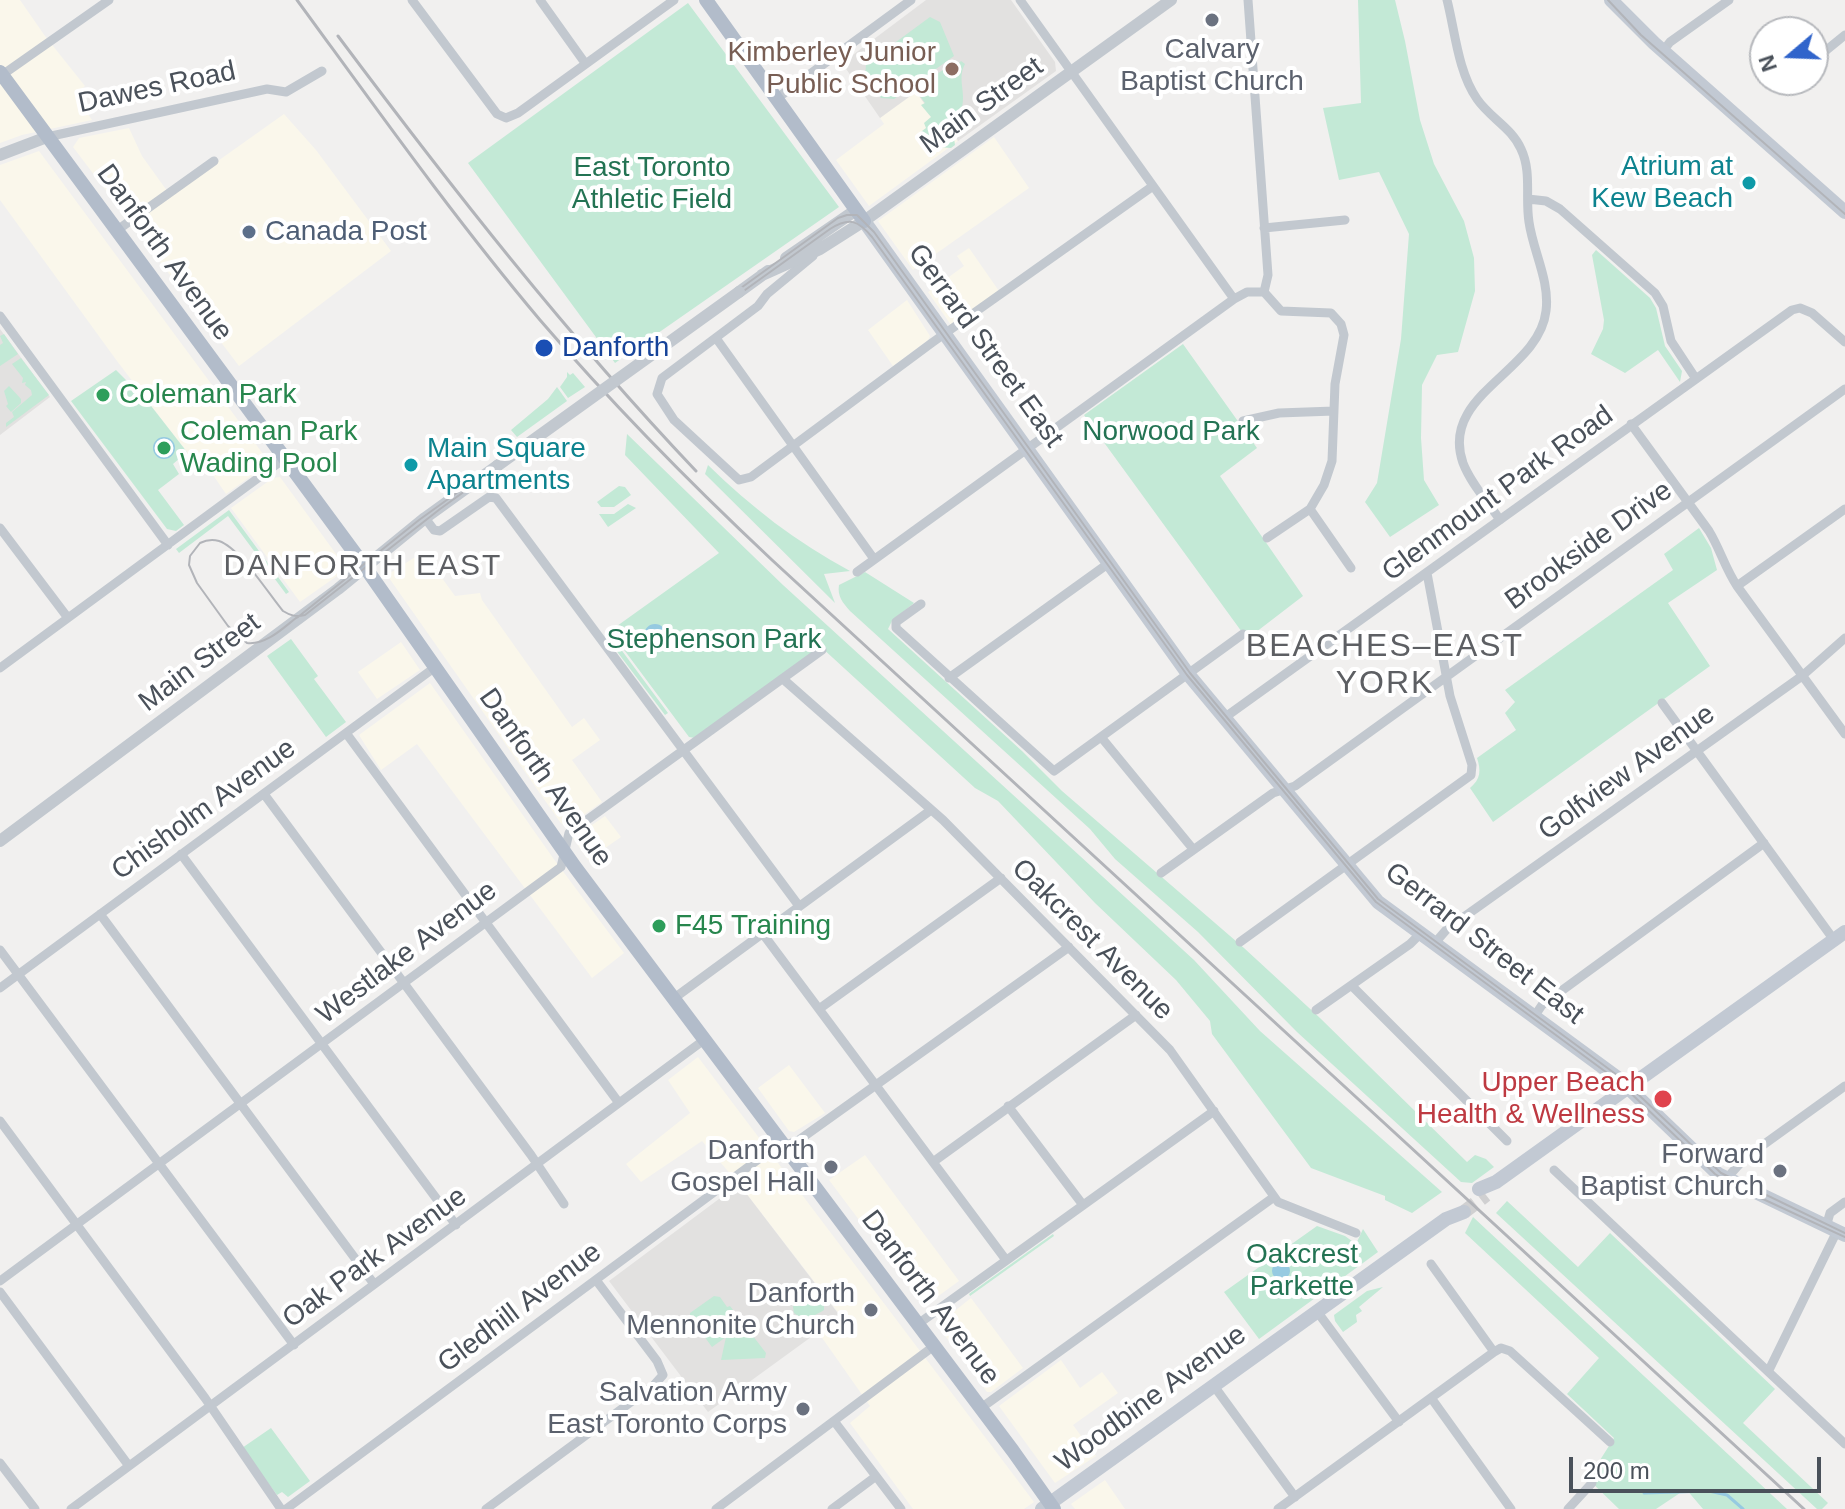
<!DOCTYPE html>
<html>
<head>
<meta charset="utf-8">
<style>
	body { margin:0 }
	#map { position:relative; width:1845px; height:1509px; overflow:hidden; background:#f1f0ef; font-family:Arial,sans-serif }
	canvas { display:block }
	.north { position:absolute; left:1749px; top:16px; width:80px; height:80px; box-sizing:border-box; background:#fff; border:2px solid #b7b9bd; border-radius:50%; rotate:251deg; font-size:22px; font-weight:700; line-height:32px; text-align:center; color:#4a515a }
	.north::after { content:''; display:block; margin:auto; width:28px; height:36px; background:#3064cb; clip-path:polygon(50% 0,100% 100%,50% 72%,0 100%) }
	.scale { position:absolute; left:1569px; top:1457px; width:252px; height:36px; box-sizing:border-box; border:4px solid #4a515a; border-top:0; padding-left:10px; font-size:24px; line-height:28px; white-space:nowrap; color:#4a515a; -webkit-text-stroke:6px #fff; paint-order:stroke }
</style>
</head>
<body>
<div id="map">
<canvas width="1845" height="1509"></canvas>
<div class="north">N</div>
<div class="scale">200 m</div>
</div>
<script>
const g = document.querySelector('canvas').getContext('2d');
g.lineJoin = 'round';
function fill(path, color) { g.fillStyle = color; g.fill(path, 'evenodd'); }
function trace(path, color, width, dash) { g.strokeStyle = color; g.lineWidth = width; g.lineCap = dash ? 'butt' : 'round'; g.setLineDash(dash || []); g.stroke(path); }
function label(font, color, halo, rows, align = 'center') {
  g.font = font + ' Arial,sans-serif'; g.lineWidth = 8; g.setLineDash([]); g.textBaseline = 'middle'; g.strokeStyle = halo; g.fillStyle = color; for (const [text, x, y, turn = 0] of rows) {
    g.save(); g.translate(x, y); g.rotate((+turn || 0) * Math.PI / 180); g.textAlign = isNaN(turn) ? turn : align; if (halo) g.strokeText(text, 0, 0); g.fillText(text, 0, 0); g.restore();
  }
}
fill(new Path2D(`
	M0 0H20L45 36 85 86 75 95 92 120 22 135 0 143Z
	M916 91 958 141 869 206 836 160 884 124 880 118Z
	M284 114 316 150 391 251 239 366 73 147 79 138 129 128 142 156 170 195Z
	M994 137 1029 188 913 270 878 221Z
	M39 151 266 458 265 466 226 494 202 459 195 463 117 361 0 200V165Z
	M969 248 999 291 951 325 928 292 964 266 957 256Z
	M907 300 930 336 928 340 893 366 868 330Z
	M280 477 347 569 300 602 231 508 273 478Z
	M423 552 455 596 480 593 482 600 572 727 584 718 600 740 572 760 602 802 571 824 564 826 560 822 387 575Z
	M401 642 420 670 377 699 358 672Z
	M430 683 553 858 624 953 592 978 417 744 381 770 359 735Z
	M605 816 621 837 588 860 573 838Z
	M698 1057 1034 1502 1024 1509H913L850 1423 870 1406 818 1332 840 1315 739 1184 702 1141 641 1182 626 1164 690 1113 668 1080Z
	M789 1065 825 1113 794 1132 789 1131 758 1088Z
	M865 1155 959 1281 926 1305H923L829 1180Z
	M971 1298 1023 1368 991 1392H987L937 1325Z
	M1061 1360 1080 1388 1102 1372 1118 1393 1073 1425 1096 1456 1055 1483 999 1406Z
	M1105 1480 1125 1509H1075L1071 1504Z`), '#faf7eb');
fill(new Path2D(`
	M926 0H1011L1055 62 1056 71 958 141 957 139 951 140 916 92 880 118 842 63Z
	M0 329 50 397 0 435Z
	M739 1184 840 1316 708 1412 609 1281Z`), '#e2e1e0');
fill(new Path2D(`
	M1358 0H1395L1405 41 1420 120 1434 164 1464 221 1474 258 1475 291 1458 352 1437 355 1422 385 1421 438 1424 480 1439 505 1390 537 1365 502 1377 483 1401 339 1409 234 1379 172 1339 180 1323 108 1361 103Z
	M688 3 839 207 615 363 468 163Z
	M930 17 940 22 954 56 894 99 881 98 865 78 866 64Z
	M956 61 958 64 961 61 965 64C957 78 966 92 962 107 959 121 952 131 955 145L951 148 938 147 935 143 927 141 923 135 920 137 918 134 926 128 924 123 931 117 921 105 925 103 915 89Z
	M1596 250 1650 298 1656 308 1665 346 1682 371 1680 382 1658 350 1625 373 1591 354 1603 329 1604 320 1592 255Z
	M4 334 18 354 0 366V345L3 343 0 336Z
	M1183 344 1257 448 1220 476 1303 596 1247 639 1084 415Z
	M21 358 49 395 6 427V423L14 417 12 412 32 395 31 390 25 385 26 382 22 383 23 378 12 364Z
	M116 370 148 402 187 452 173 464 179 474 158 490 184 525 176 531 167 529 71 401Z
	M567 372 570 375 573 373 585 387 568 398 560 387 567 377Z
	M9 386 21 399V403L11 412 6 406 8 404 4 391Z
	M557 387 567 401 517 437 511 430 548 399Z
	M627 434 783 585 1194 960 1260 1031 1442 1192 1412 1213 1385 1200V1196L1311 1168 1212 1034 1210 1021 1176 980 1095 903 998 801 975 788 821 647 695 738 689 737 610 631 719 553 625 455Z
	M708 465C751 507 796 542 850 571L824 574 835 603 705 474Z
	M619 486 625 487 631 495 614 507H601L597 502Z
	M628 504 636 508 608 527 599 514H614Z
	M229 510 289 592 286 594 228 516 179 553 176 549Z
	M1699 528 1711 548 1717 570 1668 603 1710 666 1493 822 1470 788C1481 779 1481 770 1477 758L1516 730 1505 713 1515 702 1505 690 1673 570 1664 554Z
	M865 572 914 603 892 621 888 629 1022 751 1062 791 1244 948 1320 1018 1467 1162 1475 1155 1486 1159 1494 1167 1472 1183 1461 1182 1297 1032 1198 932 1115 859 1090 829 850 611C843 603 837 596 839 585Z
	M606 637 617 644 668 713 665 715Z
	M291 639 318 676 314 679 346 722 326 737 267 656Z
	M1507 1201 1578 1267 1610 1233 1775 1389 1743 1423 1828 1503 1822 1509H1817L1496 1213Z
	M1473 1217 1787 1509H1703L1686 1489 1656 1509H1619L1588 1479 1614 1438 1567 1394 1599 1358 1465 1233Z
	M1317 1226 1345 1236 1356 1244 1363 1229 1378 1252 1259 1339 1224 1292Z
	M1053 1234 1054 1236 970 1296 969 1294Z
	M809 1287 824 1305V1310C814 1316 804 1322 794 1313L792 1301Z
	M1383 1287 1359 1307 1362 1311 1356 1315 1357 1322 1343 1332 1335 1321 1334 1315 1367 1291Z
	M714 1296 720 1297 727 1307 730 1306 766 1353 765 1358 721 1360 726 1337 712 1347 690 1317V1313Z
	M271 1428 310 1481 288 1497 282 1492 277 1495 242 1448Z`), '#c3e9d6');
fill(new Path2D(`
	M153 448a11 11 0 1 1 22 0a11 11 0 1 1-22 0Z
	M644 635a11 11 0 1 1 22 0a11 11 0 1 1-22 0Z
	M1272 1271a9 9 0 1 1 18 0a9 9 0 1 1-18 0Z`), '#96cae1');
trace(new Path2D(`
	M1644 1493 1709 1491 1727 1495 1743 1509`), '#96cae1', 3);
trace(new Path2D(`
	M1464 1212 1486 1195`), '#d0d0d1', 14, [14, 7]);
trace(new Path2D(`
	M412 0 497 114 506 118 518 113 674 0
	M540 0 585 63
	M1020 0 1234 299
	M1248 0 1268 275 1264 292
	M1447 0C1455 31 1458 72 1477 99 1490 118 1512 128 1521 149 1532 172 1525 197 1529 222 1533 251 1550 281 1546 311 1539 372 1439 394 1463 463 1471 484 1488 502 1500 520
	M1663 51 1670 42 1729 0
	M1813 61 1845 35
	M2 75 109 0
	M776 99 911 0
	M47 137 267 89 286 92 322 71
	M1528 199 1546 201 1560 209 1655 293 1663 306 1671 341 1696 379
	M1264 228 1345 220
	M116 231 214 161
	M813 256 767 294 758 306 662 378 657 394 674 420 739 480 751 477 933 342 1153 186
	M1264 292 1281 311 1331 313 1341 324 1344 335 1335 384 1332 461 1324 485 1310 509 1267 538
	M0 316 168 545
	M716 338 874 559
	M1243 421 1279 413 1334 411
	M1631 424 1709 531C1720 549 1725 568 1737 586L1845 734
	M1310 509 1351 568
	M425 518 434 530 440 531 489 497 496 498 799 906
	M0 528 68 618
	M857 572 1234 299 1247 292H1264
	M1737 586 1845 509
	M921 604 896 622V628L1054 771 1243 634
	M0 668 284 459
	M949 678 1109 563
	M783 679 943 820 1170 1050 1278 1202 1356 1233
	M1662 703 1834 940
	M1224 718 1792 310 1800 308 1812 313 1845 342
	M346 733 619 1103
	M1101 737 1193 849
	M264 794 531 1155 564 1204
	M181 854 456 1225
	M1161 873 1273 793 1295 786 1845 389
	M100 914 374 1284
	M763 934 1006 1260
	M1240 942 1471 775 1472 765 1450 696 1427 573
	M1434 944 1447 929 1802 676 1845 638
	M0 950 294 1345
	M1352 986 1507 1141
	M0 988 434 668
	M673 999 931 810
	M819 1009 1001 878
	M1316 1010 1410 944 1420 934
	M1534 1017 1542 1005 1764 843
	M1008 1106 1083 1205
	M0 1121 205 1398 281 1509
	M933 1162 1136 1015
	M1554 1170 1845 1444
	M1726 1179 1745 1158 1845 1086
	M1826 1227 1830 1213 1845 1202
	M1431 1264 1494 1352 1501 1348 1510 1351 1610 1442
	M0 1281 561 867 569 833 822 650
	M0 1292 129 1466
	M1316 1310 1399 1422
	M918 1324 1214 1111
	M1769 1370 1837 1231
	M1214 1386 1295 1497
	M1432 1399 1511 1509
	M981 1408 1274 1197
	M834 1421 901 1509
	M0 1463 35 1509
	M71 1509 704 1040
	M286 1509 767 1153 799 1140 1069 947
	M486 1509 654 1385 663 1375 657 1361 596 1280
	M716 1509 934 1346
	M832 1509 875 1477
	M1278 1509 1494 1352
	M1568 1509 1592 1483`), '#c2c8cf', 9);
trace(new Path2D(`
	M0 155 47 137
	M786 258 856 210
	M762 275 820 249 864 221 1171 0
	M739 292 768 271
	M0 841 338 589 425 518 497 466`), '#c2c8cf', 12);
trace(new Path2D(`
	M1611 0 1654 43 1845 212
	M864 221 1188 674 1378 902 1619 1079 1718 1174 1845 1235
	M1479 1189 1496 1182 1845 932
	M1042 1509 1446 1219 1464 1212`), '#c2c9d3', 14);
trace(new Path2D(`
	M706 0 864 221
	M0 72 365 567 575 867 1013 1451 1054 1509`), '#b2bcca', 14);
trace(new Path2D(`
	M1608 0 1641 35 1845 214
	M1845 1233 1721 1173 1621 1078 1378 899 1190 673 874 232 857 215H847L838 218 419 520 298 617 296 618C282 629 266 645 247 643L228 626 197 583 189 565 190 556 200 543C206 540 212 539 219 541 240 548 268 593 283 611 291 616 296 617 305 615L440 509 830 229C849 217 858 220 872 237L1187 675 1376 902 1618 1081 1715 1174 1735 1186 1845 1237`), '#b2b4b9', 2);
trace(new Path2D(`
	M297 0C376 108 454 218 540 320 613 405 691 484 772 560L1804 1509
	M338 36C451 187 566 334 696 471`), '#b2b4b9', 3);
trace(new Path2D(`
	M497 466 739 292`), '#c2c8cf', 12);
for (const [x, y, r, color] of [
	[1212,20,8,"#6b7280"],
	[952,69,8,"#8d6e63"],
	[1749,183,8,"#0f9aa8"],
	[249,232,8,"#5c6f8a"],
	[544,348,10,"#1a4fb4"],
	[103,395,8,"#2e9e5b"],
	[164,448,8,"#2e9e5b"],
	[411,465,8,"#0f9aa8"],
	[659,926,8,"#2e9e5b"],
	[1663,1099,10,"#e0444e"],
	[831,1167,8,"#6b7280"],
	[1780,1171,8,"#6b7280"],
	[871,1310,8,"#6b7280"],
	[803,1409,8,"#6b7280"]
]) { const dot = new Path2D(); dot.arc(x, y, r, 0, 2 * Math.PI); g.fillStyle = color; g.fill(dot); trace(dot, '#fff', 3); }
label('28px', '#5b616d', '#fff', [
	["Calvary",1212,50,"center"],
	["Baptist Church",1212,82,"center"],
	["Danforth",815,1151],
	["Gospel Hall",815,1183],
	["Forward",1764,1155],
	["Baptist Church",1764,1187],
	["Danforth",855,1294],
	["Mennonite Church",855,1326],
	["Salvation Army",787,1393],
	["East Toronto Corps",787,1425]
], 'right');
label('28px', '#785e54', '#fff', [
	["Kimberley Junior",936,53],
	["Public School",936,85]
], 'right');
label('28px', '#4a515a', '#fff', [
	["Dawes Road",157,88,-12],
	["Main Street",982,106,-36],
	["Danforth Avenue",164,253,54],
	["Gerrard Street East",985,346,54],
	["Glenmount Park Road",1498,494,-36],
	["Brookside Drive",1589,546,-36],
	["Main Street",200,663,-37],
	["Golfview Avenue",1627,773,-36],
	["Danforth Avenue",545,778,55],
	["Chisholm Avenue",204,810,-36],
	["Oakcrest Avenue",1092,940,45],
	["Gerrard Street East",1484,944,38],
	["Westlake Avenue",407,953,-37],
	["Oak Park Avenue",375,1258,-36],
	["Danforth Avenue",930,1298,53],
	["Gledhill Avenue",520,1308,-37],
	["Woodbine Avenue",1151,1399,-36]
]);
label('28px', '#0d838f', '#fff', [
	["Atrium at",1733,167],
	["Kew Beach",1733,199],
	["Main Square",427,449,"left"],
	["Apartments",427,481,"left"]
], 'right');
label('28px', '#237353', '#fff', [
	["East Toronto",652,168],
	["Athletic Field",652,200],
	["Norwood Park",1171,432],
	["Stephenson Park",714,640],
	["Oakcrest",1302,1255],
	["Parkette",1302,1287]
]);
label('28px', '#4e5e75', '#fff', [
	["Canada Post",265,232]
], 'left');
label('28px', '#164399', '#fff', [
	["Danforth",562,348]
], 'left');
label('28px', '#27864d', '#fff', [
	["Coleman Park",119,395],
	["Coleman Park",180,432],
	["Wading Pool",180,464],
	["F45 Training",675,926]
], 'left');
label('28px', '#be3a42', '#fff', [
	["Upper Beach",1645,1083],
	["Health & Wellness",1645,1115]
], 'right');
g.letterSpacing = '2px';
label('30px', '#5d5f63', '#fff', [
	["DANFORTH EAST",363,567]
]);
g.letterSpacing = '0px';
g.letterSpacing = '2px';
label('32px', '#5d5f63', '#fff', [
	["BEACHES–EAST",1385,647],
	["YORK",1385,684]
]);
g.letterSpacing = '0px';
</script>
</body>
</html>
